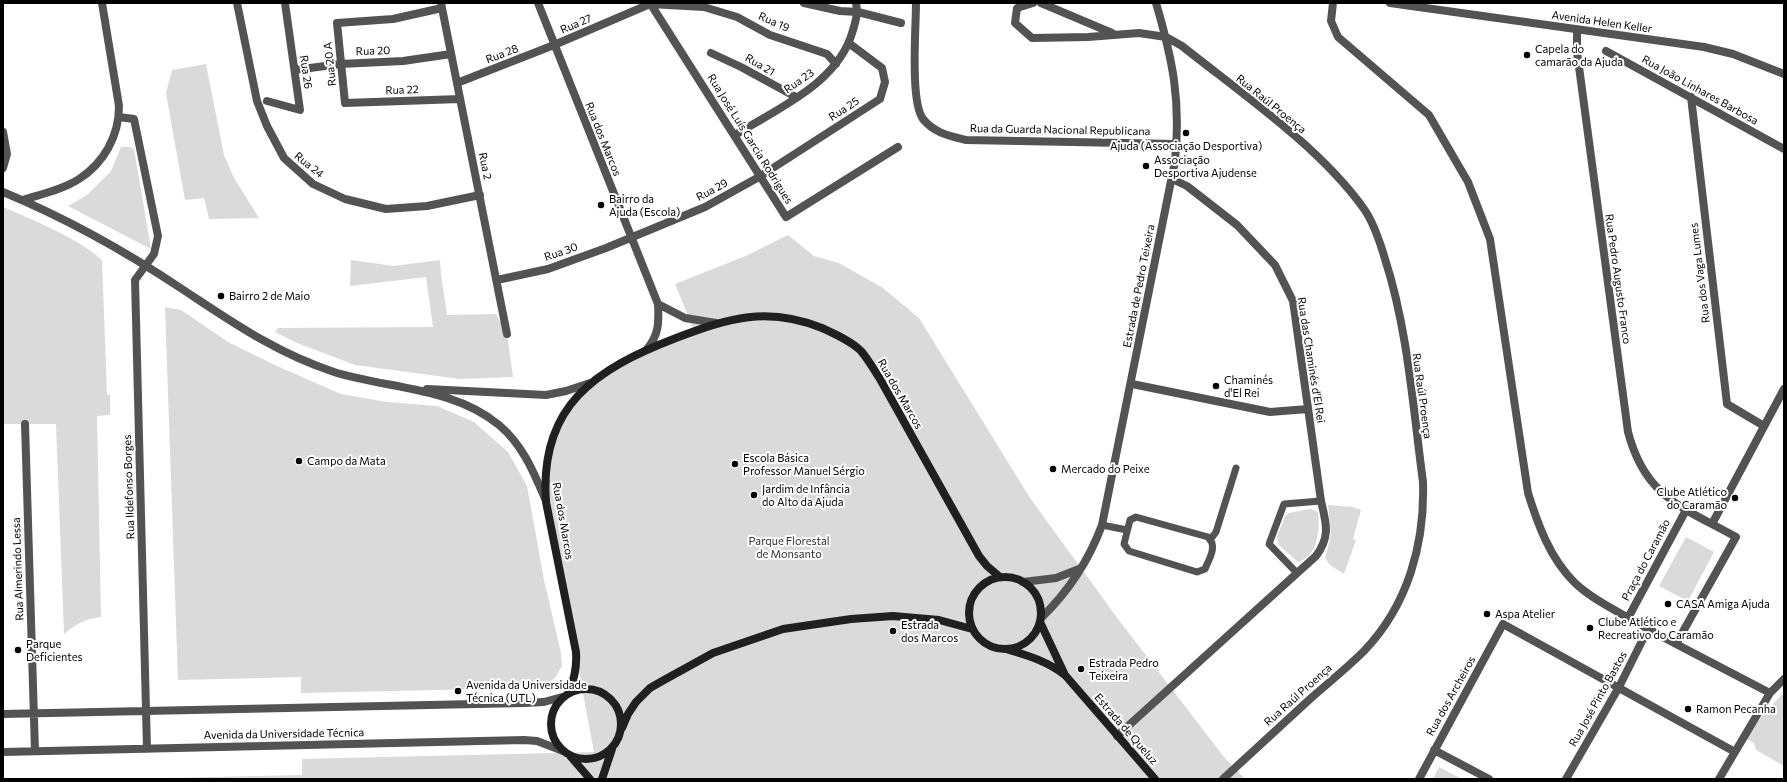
<!DOCTYPE html>
<html>
<head>
<meta charset="utf-8">
<style>
	body { margin:0 }
	#map { position:relative; width:1787px; height:782px; overflow:hidden; background:#fff; font-family:Commissioner,sans-serif }
	canvas { display:block }
	.frame { position:absolute; inset:0; border:4px solid #000; pointer-events:none }
</style>
</head>
<body>
<div id="map">
<canvas width="1787" height="782"></canvas>
<div class="frame"></div>
</div>
<script>
const g = document.querySelector('canvas').getContext('2d');
g.lineJoin = 'round';
function fill(path, color) { g.fillStyle = color; g.fill(path, 'evenodd'); }
function trace(path, color, width, dash) { g.strokeStyle = color; g.lineWidth = width; g.lineCap = dash ? 'butt' : 'round'; g.setLineDash(dash || []); g.stroke(path); }
function label(font, color, halo, rows, align = 'center') {
  g.font = font + ' Commissioner,sans-serif'; g.lineWidth = 4; g.setLineDash([]); g.textBaseline = 'middle'; g.strokeStyle = halo; g.fillStyle = color; for (const [text, x, y, turn = 0] of rows) {
    g.save(); g.translate(x, y); g.rotate((+turn || 0) * Math.PI / 180); g.textAlign = isNaN(turn) ? turn : align; if (halo) g.strokeText(text, 0, 0); g.fillText(text, 0, 0); g.restore();
  }
}
fill(new Path2D(`
	M206 64 224 155 234 178 259 218 209 219 204 198 185 200 166 93 172 70Z
	M121 147H131L134 149 151 249 68 206 87 195 111 171Z
	M3 207C33 220 78 238 102 260L107 395H110V415L97 416 101 617C85 619 76 624 64 634L56 424H3Z
	M788 235 814 256 839 263 883 288 919 318 1030 498 1118 619 1224 757 1245 779H121L302 775V759L594 752 544 486 549 443 571 402 614 366 695 333 675 284 748 255Z
	M351 260 394 266 440 260 441 275 447 315 496 314 507 334 513 377 460 379 355 365 297 343 275 332 278 328 433 327 426 277 350 286Z
	M165 307 181 310 228 342 277 366 341 394 387 402 437 406 474 422 508 452 527 486 544 580 561 653 562 666 555 678 542 686 529 688 301 693V677L178 680Z
	M1328 505 1353 507 1361 510 1353 539 1356 540 1344 574 1330 565 1325 558 1331 535Z
	M1310 509 1318 512C1320 529 1318 557 1298 562L1279 545 1277 537 1285 516 1289 513Z
	M1686 537 1714 552 1688 601 1659 586Z
	M1784 692V766L1756 750 1754 743 1743 737Z
	M1439 767 1462 779H1433Z`), '#dadada');
trace(new Path2D(`
	M1136 517 1208 537C1218 546 1209 559 1205 569L1197 572 1129 551 1124 544 1130 520Z
	M1102 525 1127 530
	M1210 540 1216 532 1236 468
	M1297 573 1269 544 1284 504 1321 501`), '#535353', 7);
trace(new Path2D(`
	M237 3 257 101 267 126 284 158 313 184 345 199 386 209 427 206 480 195
	M441 3 507 334
	M538 3 658 304C659 322 659 335 647 349
	M650 3 786 217 898 147
	M804 3 840 11 858 12 901 23
	M916 3C916 27 910 102 923 119 934 133 950 136 966 140L1177 144
	M1033 3 1017 8 1015 23 1032 38 1088 37 1139 33 1166 37 1182 46C1241 93 1320 147 1364 209 1374 223 1380 242 1385 259 1408 330 1413 408 1423 482 1425 544 1408 605 1364 651 1347 668 1328 683 1310 699 1281 726 1252 752 1223 779
	M1041 3 1112 33
	M1333 3 1331 21 1338 37 1429 115 1468 182 1490 239 1528 493C1538 525 1550 558 1574 582 1589 597 1610 607 1628 618
	M1390 3 1704 47 1733 54 1784 74
	M442 8 393 19 337 23 345 103 460 99
	M1577 29V52L1628 432C1645 497 1682 507 1736 537L1676 644 1628 618 1686 510
	M1606 51 1784 149
	M711 53 741 67 796 97
	M295 70 340 64 403 61 451 54
	M457 83 554 45 650 4 704 7 737 17 770 35 827 54 836 64
	M1691 97 1727 404 1764 426
	M267 101 300 110 285 3
	M119 117 134 119 158 236 154 254 135 280 147 749
	M3 132 7 154 3 168
	M735 135C778 108 839 83 853 30 856 20 858 13 856 3
	M3 192C66 218 125 251 182 289 232 322 276 353 334 372 389 389 453 387 499 425 523 445 534 473 546 501
	M23 200C41 194 62 190 79 179 104 163 119 136 119 106L102 3
	M497 280 548 269 606 248 705 207 759 177 880 99 885 82 882 68 850 44
	M658 304 685 318 716 323
	M1132 384 1270 412 1308 409
	M427 389 546 395 566 391 590 383
	M25 424 35 751
	M1712 524 1784 389
	M1023 582 1056 578 1079 569
	M1041 618C1068 592 1089 560 1102 525L1175 161C1181 101 1173 61 1156 3
	M1676 644 1770 693
	M3 714 524 703 544 702 562 697
	M1117 736 1316 556C1331 536 1326 523 1321 501L1293 301 1275 265 1237 225 1187 186 1172 179
	M1434 750 1489 779
	M3 752 524 740 537 741 563 751
	M1419 779 1503 624 1735 752
	M1566 779 1619 687 1648 629
	M1719 779 1770 693 1784 679`), '#535353', 8);
trace(new Path2D(`
	M969 613a36 36 0 1 1 72 0a36 36 0 1 1-72 0Z
	M1040 622 1064 673
	M1009 650C1030 656 1048 662 1065 675L1155 779
	M551 724a35 35 0 1 1 70 0a35 35 0 1 1-70 0Z
	M569 692C575 678 577 667 576 652L546 502C539 406 595 369 676 338 729 318 767 306 822 328 835 334 851 341 861 351 868 359 874 370 880 379L979 556 987 566 1000 577
	M622 728 628 714 636 702 650 688 664 680 713 653 783 629 851 619 893 616 939 620 972 629
	M571 757 590 779
	M602 779 612 749`), '#202020', 8);
for (const [x, y, r, color] of [
	[1527,55,4,"#000"],
	[1186,133,4,"#000"],
	[1146,166,4,"#000"],
	[601,205,4,"#000"],
	[221,296,4,"#000"],
	[1216,386,4,"#000"],
	[299,461,4,"#000"],
	[735,464,4,"#000"],
	[1053,469,4,"#000"],
	[754,495,4,"#000"],
	[1735,498,4,"#000"],
	[1668,604,4,"#000"],
	[1487,614,4,"#000"],
	[1590,628,4,"#000"],
	[893,631,4,"#000"],
	[18,650,4,"#000"],
	[1081,669,4,"#000"],
	[458,691,4,"#000"],
	[1688,709,4,"#000"]
]) { const dot = new Path2D(); dot.arc(x, y, r, 0, 2 * Math.PI); g.fillStyle = color; g.fill(dot); trace(dot, '#fff', 1.5); }
label('11px', '#000', '#fff', [
	["Rua 19",774,22,24],
	["Avenida Helen Keller",1602,22,8],
	["Rua 27",576,24,-23],
	["Rua 20",373,51,-2],
	["Rua 28",502,54,-21],
	["Rua 20 A",330,64,-96],
	["Rua 21",760,65,30],
	["Rua 26",306,72,82],
	["Rua 23",799,81,-35],
	["Rua 22",402,90,-2],
	["Rua João Linhares Barbosa",1700,90,29],
	["Rua Raúl Proença",1271,104,39],
	["Rua 25",844,109,-33],
	["Rua da Guarda Nacional Republicana",1060,130,1],
	["Rua dos Marcos",603,139,68],
	["Rua José Luís Garcia Rodrigues",750,139,58],
	["Rua 24",309,165,39],
	["Rua 2",485,166,79],
	["Rua 29",712,190,-28],
	["Rua 30",561,252,-19],
	["Rua dos Vaga Lumes",1700,273,-97],
	["Rua Pedro Augusto Franco",1618,279,82],
	["Estrada de Pedro Teixeira",1139,286,-79],
	["Rua das Chaminés d'El Rei",1311,360,81],
	["Rua dos Marcos",900,394,60],
	["Rua Raúl Proença",1422,396,82],
	["Rua Ildefonso Borges",129,487,-92],
	["Rua dos Marcos",563,521,80],
	["Praça do Caramão",1646,560,-62],
	["Rua Almerindo Lessa",18,569,-92],
	["Rua Raúl Proença",1298,695,-42],
	["Rua dos Archeiros",1451,696,-61],
	["Rua José Pinto Bastos",1598,699,-61],
	["Estrada de Queluz",1126,729,49],
	["Avenida da Universidade Técnica",284,734,-1]
]);
label('11px', '#000', '#fff', [
	["Capela do",1535,49],
	["camarão da Ajuda",1535,62],
	["Ajuda (Associação Desportiva)",1186,146,"center"],
	["Associação",1154,160],
	["Desportiva Ajudense",1154,173],
	["Bairro da",609,199],
	["Ajuda (Escola)",609,212],
	["Bairro 2 de Maio",229,296],
	["Chaminés",1224,380],
	["d'El Rei",1224,393],
	["Escola Básica",743,458],
	["Professor Manuel Sérgio",743,471],
	["Campo da Mata",307,461],
	["Mercado do Peixe",1061,469],
	["Jardim de Infância",762,489],
	["do Alto da Ajuda",762,502],
	["Clube Atlético",1727,492,"right"],
	["do Caramão",1727,505,"right"],
	["CASA Amiga Ajuda",1676,604],
	["Aspa Atelier",1495,614],
	["Clube Atlético e",1598,622],
	["Recreativo do Caramão",1598,635],
	["Estrada",901,625],
	["dos Marcos",901,638],
	["Parque",26,644],
	["Deficientes",26,657],
	["Estrada Pedro",1089,663],
	["Teixeira",1089,676],
	["Avenida da Universidade",466,685],
	["Técnica (UTL)",466,698],
	["Ramon Pecanha",1696,709]
], 'left');
label('11px', '#313131', '#fff', [
	["Parque Florestal",789,541],
	["de Monsanto",789,554]
]);
</script>
</body>
</html>
